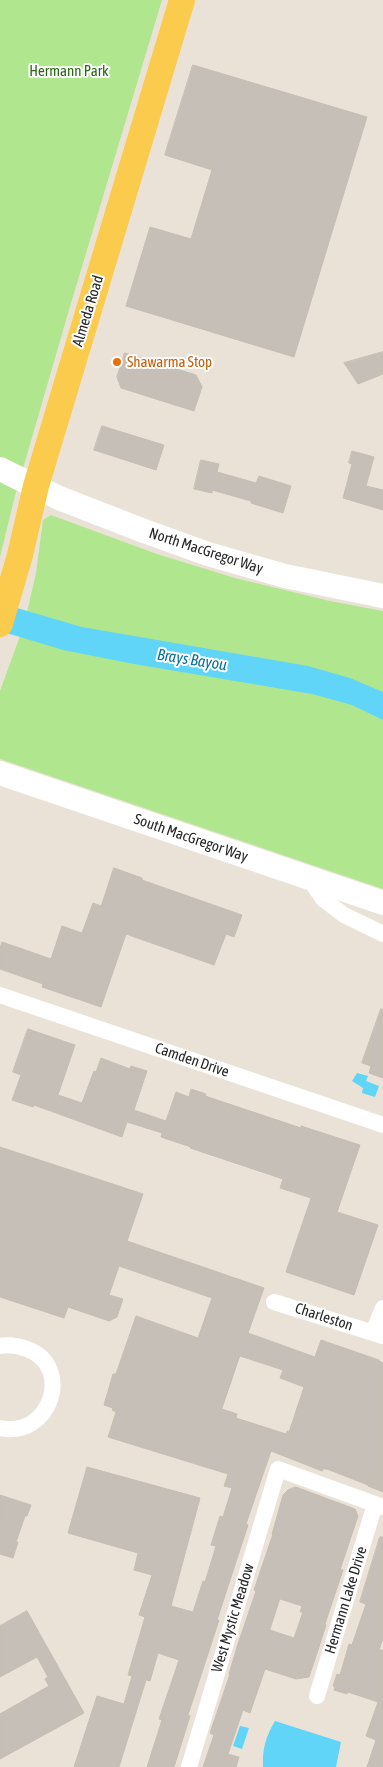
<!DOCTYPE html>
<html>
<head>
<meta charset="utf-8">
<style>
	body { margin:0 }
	canvas { display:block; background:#ebe2d7 }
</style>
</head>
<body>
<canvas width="383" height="1767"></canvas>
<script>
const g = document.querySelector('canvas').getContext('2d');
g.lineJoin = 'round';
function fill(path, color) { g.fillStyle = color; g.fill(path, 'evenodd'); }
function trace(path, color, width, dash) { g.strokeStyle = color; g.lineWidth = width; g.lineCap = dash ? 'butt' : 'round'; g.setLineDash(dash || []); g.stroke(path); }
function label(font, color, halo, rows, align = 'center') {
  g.font = font + ' "Asap Condensed",sans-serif'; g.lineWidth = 4; g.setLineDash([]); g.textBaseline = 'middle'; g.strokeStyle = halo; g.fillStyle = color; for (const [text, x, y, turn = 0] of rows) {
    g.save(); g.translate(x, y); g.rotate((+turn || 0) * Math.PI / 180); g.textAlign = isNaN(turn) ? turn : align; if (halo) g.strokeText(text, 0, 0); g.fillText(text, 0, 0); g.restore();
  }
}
fill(new Path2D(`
	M0 0H162L69 310 15 496 0 557Z
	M51 515 157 554 235 578 330 601 383 611V889L0 759V691L24 625 36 573 43 520Z`), '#b0e78e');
fill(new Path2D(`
	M0 603 82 627 308 666 350 678 383 692V720L352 705 312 694 134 664 63 650 0 631Z
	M357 1073 368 1076 366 1081 379 1086 375 1097 362 1093 363 1088 352 1081Z
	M275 1721 341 1742 336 1767H263C262 1749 266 1736 275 1721Z
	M240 1726 249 1728 242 1749 233 1746Z`), '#60d5f7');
const building = new Path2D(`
	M193 65 367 117 294 357 126 306 150 227 191 239 212 170 165 155Z
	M383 352V374L358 384 344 363Z
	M125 353 196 375 202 387 194 411 121 388 117 377Z
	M102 426 164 445 156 470 94 450Z
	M352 451 374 457 366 486 383 490V510L343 498 352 464 349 463Z
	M201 460 219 464 217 472 256 483 259 476 291 486 283 513 251 503V501L212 490V493L194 489Z
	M114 868 142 878V880L242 915 234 937 226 934 214 965 126 934 101 1007 42 987 43 984 0 969V948L2 942 51 959 62 926 82 933 93 903 101 906Z
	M381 1009H383V1078L369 1073 371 1066 362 1063Z
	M28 1029 75 1045 58 1095 82 1103 94 1071 96 1072 101 1058 130 1069 131 1066 147 1071 134 1110 166 1121 176 1092 189 1097 191 1089 206 1094 205 1096 301 1128V1126L360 1145 337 1212 378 1225 354 1295 286 1272 311 1198 280 1188 283 1179 190 1148 191 1147 161 1137 162 1133 127 1122 122 1137 34 1105 33 1107 12 1100 21 1075 13 1072Z
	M0 1147 143 1194 127 1241 264 1288 248 1333 315 1357 321 1340 379 1360V1361L383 1363V1492L368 1486V1485L327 1469H323L322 1471 271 1451 246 1524 248 1525 217 1620H219L188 1715 190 1716 174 1767H147L162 1720 159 1719 179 1660 158 1653 150 1681 146 1680 119 1767H74L97 1696 124 1704 132 1676 128 1675 145 1617 139 1615 152 1575 134 1570 138 1553 68 1533 87 1467 200 1498 171 1606 193 1612 203 1581 205 1582 216 1546 211 1545 220 1516 223 1517 232 1488 224 1486 228 1474 108 1437 116 1412 112 1410 113 1408 104 1405 113 1374H116L136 1316 198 1338 212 1298 119 1266 109 1295 123 1299 117 1317 109 1321 68 1307 64 1318 0 1297ZM240 1356 283 1370 280 1378 304 1387 289 1432 287 1431 286 1434 236 1418 237 1414 222 1409Z
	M296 1487 355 1509 358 1516 340 1570H343L325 1624 326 1625 319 1647 309 1677 296 1679 265 1669 250 1713 243 1710 228 1754 239 1757 236 1767H203L214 1735 210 1733 230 1674H229L237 1647 256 1591 254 1590 273 1534H272L283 1495 288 1490ZM280 1599 302 1606 300 1612H303L294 1638 270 1630Z
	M0 1495 31 1505 27 1516H25L16 1542H18L13 1558 0 1554Z
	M380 1537H383V1638L379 1650H383V1767H367L376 1740 366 1736 378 1702 348 1692 347 1694 334 1690 335 1687 333 1686 337 1674 340 1675 349 1644 352 1645 366 1604 360 1602Z
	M27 1611 84 1713 0 1759V1714L49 1686 45 1679 48 1677 37 1657 0 1677V1626Z`);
fill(building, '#c6bfb7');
trace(building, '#c6beb1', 1);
trace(new Path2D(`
	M309 878 323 899 344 915 383 934
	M0 995 383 1125
	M274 1302 383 1336
	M373 1333 383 1308
	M0 1346C9 1344 18 1346 27 1349 74 1366 51 1439 0 1428
	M317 1696 375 1504
	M189 1767 278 1469 383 1507`), '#fff', 16);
trace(new Path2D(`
	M0 469 59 498 144 531 208 554 285 576 383 596
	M0 773 383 903`), '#fff', 24);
trace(new Path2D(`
	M0 624 20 555 36 486 182 0`), '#fbcb4d', 26);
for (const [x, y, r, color] of [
	[117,362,5,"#e8710a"]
]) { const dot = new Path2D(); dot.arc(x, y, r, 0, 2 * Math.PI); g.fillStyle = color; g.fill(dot); trace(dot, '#fff', 2); }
label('15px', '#286814', '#fff', [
	["Hermann Park",69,71]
]);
label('15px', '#272727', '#fff', [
	["Almeda Road",88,311,-73],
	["North MacGregor Way",206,551,18],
	["South MacGregor Way",191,838,19],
	["Camden Drive",192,1060,19],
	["Charleston",324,1317,18],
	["Hermann Lake Drive",346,1600,-73],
	["West Mystic Meadow",233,1618,-73]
]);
label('15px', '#c56008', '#fff', [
	["Shawarma Stop",127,362]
], 'left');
label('italic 16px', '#03709f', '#fff', [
	["Brays Bayou",192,660,9]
]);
</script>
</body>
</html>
